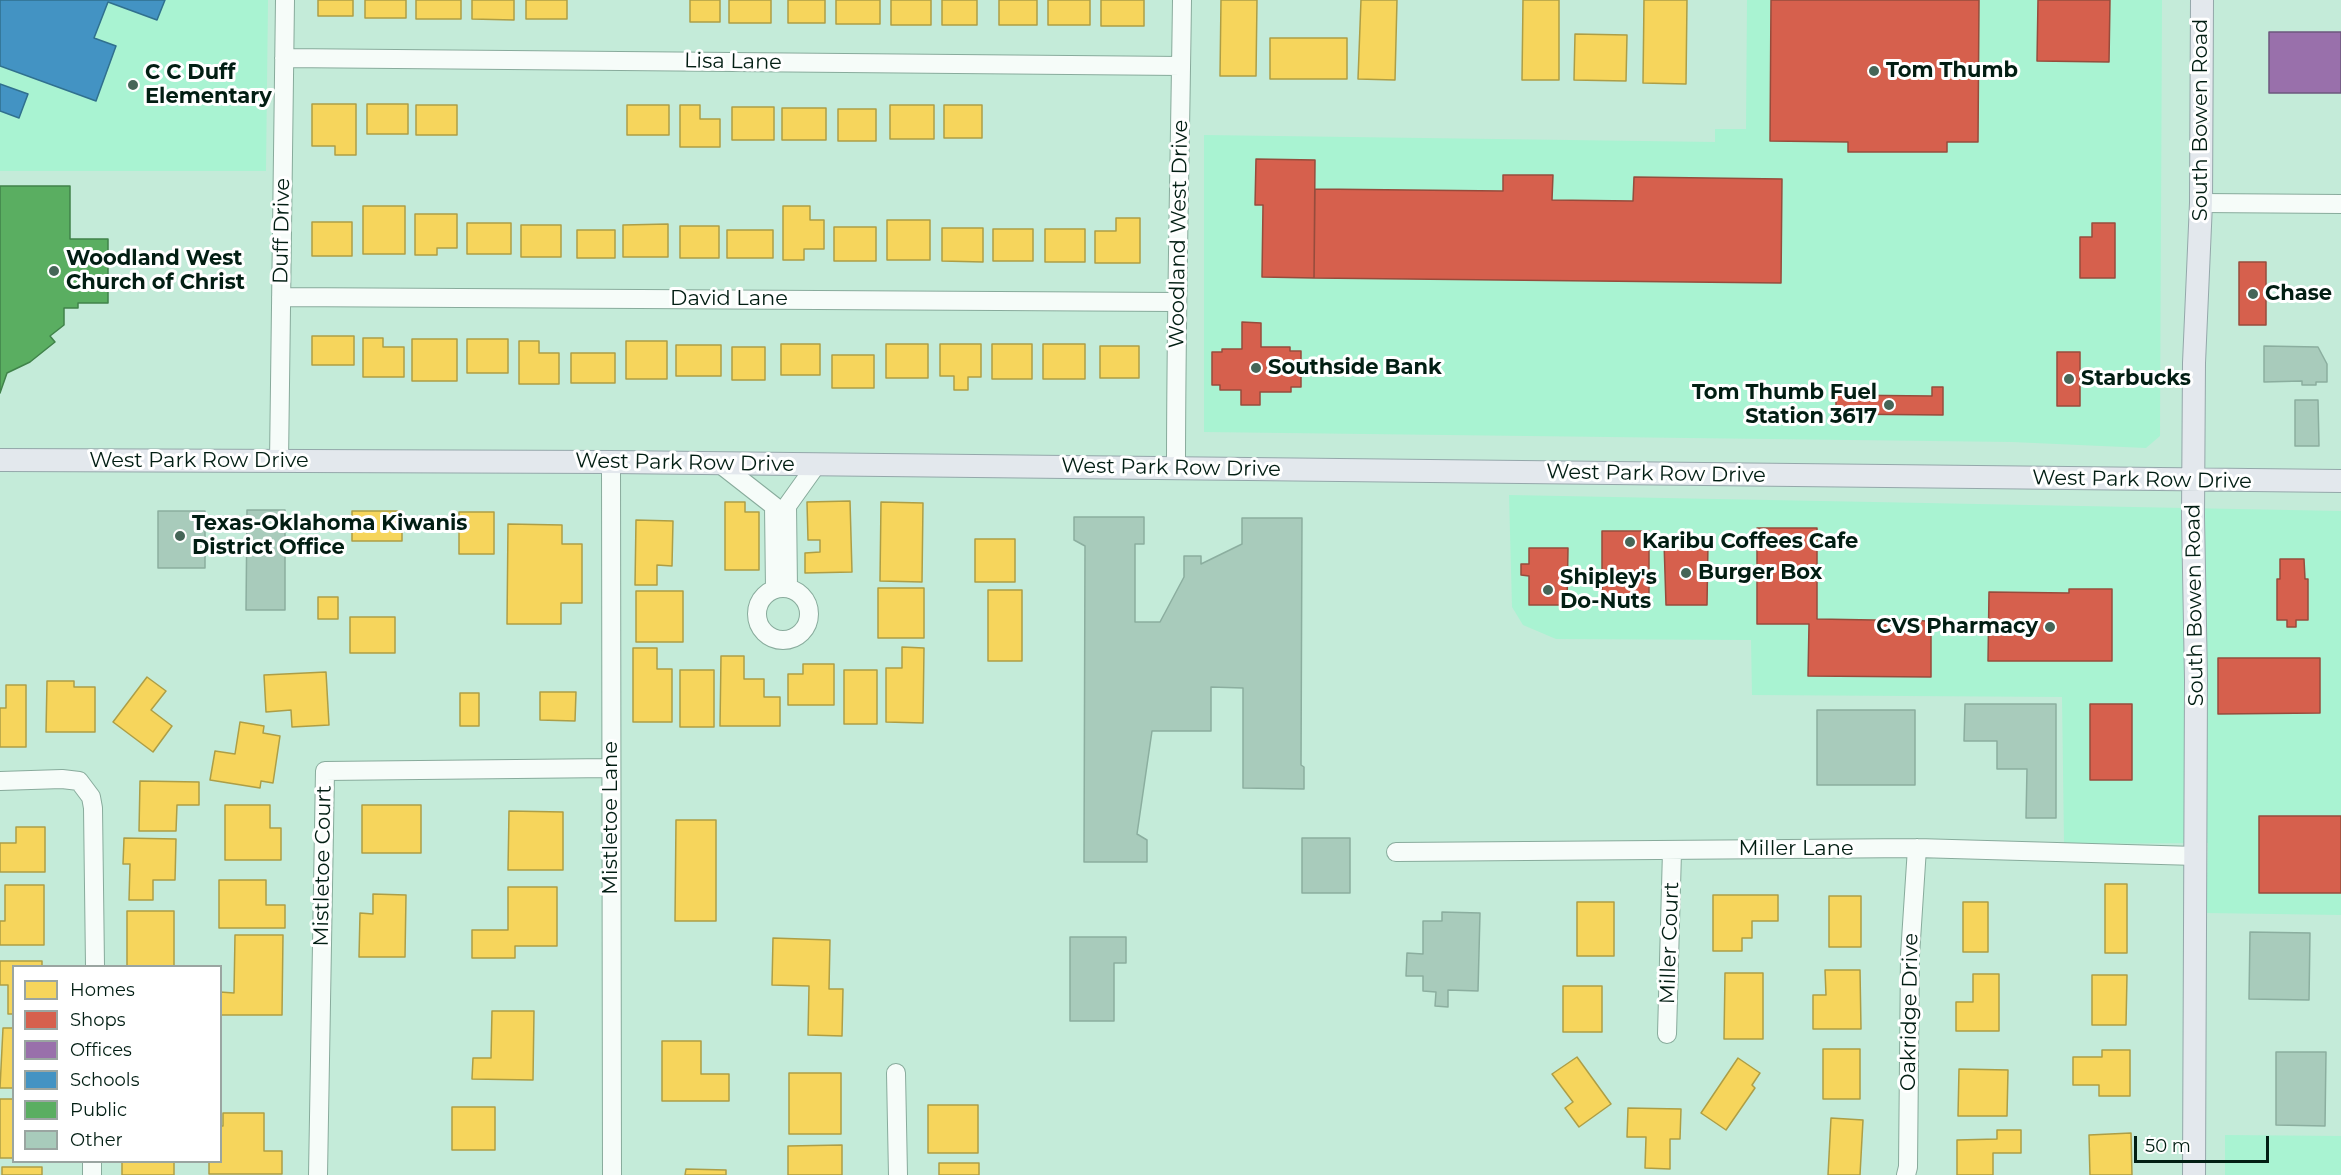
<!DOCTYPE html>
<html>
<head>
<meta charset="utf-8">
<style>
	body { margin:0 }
	#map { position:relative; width:2341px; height:1175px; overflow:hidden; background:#c4ebd9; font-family:Montserrat,sans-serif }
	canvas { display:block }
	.legend { position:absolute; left:12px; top:965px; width:210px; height:198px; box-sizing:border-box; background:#fff; border:2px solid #9aa5a1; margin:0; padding:8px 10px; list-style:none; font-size:18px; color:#021e13 }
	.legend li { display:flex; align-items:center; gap:12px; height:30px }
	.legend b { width:30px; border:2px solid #9aa5a1 }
	.scale { position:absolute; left:2134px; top:1136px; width:135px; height:27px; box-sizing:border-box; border:3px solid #021e13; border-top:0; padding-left:8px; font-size:18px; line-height:21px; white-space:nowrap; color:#021e13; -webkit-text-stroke:4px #fff; paint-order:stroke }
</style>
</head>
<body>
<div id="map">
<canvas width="2341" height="1175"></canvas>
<ul class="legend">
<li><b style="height:16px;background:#f6d55c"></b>Homes</li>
<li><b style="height:16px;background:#d6604d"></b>Shops</li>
<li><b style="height:16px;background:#9970ab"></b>Offices</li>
<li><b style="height:16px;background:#4393c3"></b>Schools</li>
<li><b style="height:16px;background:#5aae61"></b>Public</li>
<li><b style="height:16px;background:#a8cbbb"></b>Other</li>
</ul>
<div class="scale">50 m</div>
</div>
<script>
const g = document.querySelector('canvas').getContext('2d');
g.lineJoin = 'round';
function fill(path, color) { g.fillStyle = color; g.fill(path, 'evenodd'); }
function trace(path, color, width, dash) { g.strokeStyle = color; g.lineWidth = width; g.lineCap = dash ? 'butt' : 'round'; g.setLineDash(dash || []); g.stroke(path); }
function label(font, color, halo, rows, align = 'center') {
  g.font = font + ' Montserrat,sans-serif'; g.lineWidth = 6; g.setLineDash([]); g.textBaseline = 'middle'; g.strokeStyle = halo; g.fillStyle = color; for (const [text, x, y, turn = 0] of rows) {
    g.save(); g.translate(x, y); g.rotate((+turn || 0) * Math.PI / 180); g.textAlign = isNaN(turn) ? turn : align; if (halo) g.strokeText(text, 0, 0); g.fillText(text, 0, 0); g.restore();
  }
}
fill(new Path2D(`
	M0 0H268L266 171H0Z
	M1747 0H2162L2160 436 2146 448 2012 442 1204 432V135L1715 142V129H1746Z
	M1509 495 2341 511V915L2206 913 2208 843 2064 844 2062 697 1752 695 1751 640 1556 639 1523 625 1512 607Z
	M2225 1135 2341 1136V1175H2225Z`), '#a9f3d2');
const homes = new Path2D(`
	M318 0H353V16H318Z
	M365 0H406V18H365Z
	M416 0H461V19H416Z
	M472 0H514V20L472 19Z
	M526 0H567V19H526Z
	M690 0H720V22H690Z
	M729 0H771V23H729Z
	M788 0H825V23H788Z
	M836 0H880V24H836Z
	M891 0H931V25H891Z
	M942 0H977V25H942Z
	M999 0H1037V25H999Z
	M1048 0H1090V25H1048Z
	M1101 0H1144V26H1101Z
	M1221 0H1257L1256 76H1220Z
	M1361 0H1397L1395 80 1358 79Z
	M1523 0H1559V80H1522Z
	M1644 0H1687L1686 84 1643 83Z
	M1575 34 1627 35 1626 81 1574 80Z
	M1270 38H1347V79H1270Z
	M312 104H356V155H335V146H312Z
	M367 104H408V134H367Z
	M416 105H457V135H416Z
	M627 105H669V135H627Z
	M680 105H700V119H720V147H680Z
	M890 105H934V139H890Z
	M944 105H982V138H944Z
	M732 107H774V140H732Z
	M782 108H826V140H782Z
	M838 109H876V141H838Z
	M363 206H405V254H363Z
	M783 206H810V220H824V249H804V260H783Z
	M415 214H457V248H437V255H415Z
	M1116 218H1140V263H1095V231H1116Z
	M887 220H930V260H887Z
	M312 222H352V256H312Z
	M467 223H511V254H467Z
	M668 224V257H623V225Z
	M521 225H561V257H521Z
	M680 226H719V258H680Z
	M834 227H876V261H834Z
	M942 228H983V262L942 261Z
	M993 229H1033V261H993Z
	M1045 229H1085V262H1045Z
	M577 230H615V258H577Z
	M727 230H773V258H727Z
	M312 336H354V365H312Z
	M363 338H383V347H404V377H363Z
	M412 339H457V381H412Z
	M467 339H508V373H467Z
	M519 341H539V353H559V384H519Z
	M626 341H667V379H626Z
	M781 344H820V375H781Z
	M886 344H928V378H886Z
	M940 344H981V377H968V390H954V376H940Z
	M992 344H1032V379H992Z
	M1043 344H1085V379H1043Z
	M676 345H721V376H676Z
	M1100 346H1139V378H1100Z
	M732 347H765V380H732Z
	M571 353H615V383H571Z
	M832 355H874V388H832Z
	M850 501 852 572 805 573V553L820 552V540H808L807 502Z
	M725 502H745V512H759V570H725Z
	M881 502 923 503 922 582 880 581Z
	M352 511H402V541H352Z
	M459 512H494V554H459Z
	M636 520 673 521 672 566 657 565V585H635Z
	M508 524 562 525V544H582V603H561V624H507Z
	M975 539H1015V582H975Z
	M878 588H924V638H878Z
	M988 590H1022V661H988Z
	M636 591H683V642H636Z
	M318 597H338V619H318Z
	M350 617H395V653H350Z
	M902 647 924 648 923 723 886 722V668H902Z
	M633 648H657V669H672V722H633Z
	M721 656H744V679H764V697H780V726H720Z
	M803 664H834V705H788V674H803Z
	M680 670H714V727H680Z
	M844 670H877V724H844Z
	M326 672 329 725 292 727 291 710 266 712 264 675Z
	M147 677 166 691 151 710 172 726 153 752 113 722Z
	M47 681H74V687H95V732H46Z
	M6 685H26V747H0V708H6Z
	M540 692H576L575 721 540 720Z
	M460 693H479V726H460Z
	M240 722 264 726 263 733 280 736 273 783 261 781 260 788 210 780 215 751 235 754Z
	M140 781 199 782V805H177L176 831H139Z
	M225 805H270V828H281V860H225Z
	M362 805H421V853H362Z
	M509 811 563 812V870H508Z
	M676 820H716V921H675Z
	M16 827H45V872H0V843H16Z
	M124 838 176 839 175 880H153V900H129L130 864H123Z
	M219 880H266V905H285V928H219Z
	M2105 884H2127V953H2105Z
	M5 885H44V945H0V921H5Z
	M508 887H557V946H515V958H472V930H508Z
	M373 894 406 895 405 957H359L360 913 373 914Z
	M1713 895H1778V921H1752V938H1742V951H1713Z
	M1829 896H1861V947H1829Z
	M1577 902H1614V956H1577Z
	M1963 902H1988V952H1963Z
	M127 911H174V966H127Z
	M235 935H283L282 1015H220V992L234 993Z
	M773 938 830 940 829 989H843L842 1036 808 1035 809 986 772 985Z
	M0 961H42V966H14V1014H8V985H0Z
	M1825 970H1860L1861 1029H1813V995H1826Z
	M1725 973H1763V1039H1724Z
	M1973 974H1999V1031H1956V1002H1973Z
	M2092 975H2127L2126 1025H2092Z
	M1563 986H1602V1032H1563Z
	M492 1011H534L533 1080 472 1079 473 1058H491Z
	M3 1028H14V1088H0Z
	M662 1041H701V1074H729V1101H662Z
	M1823 1049H1860V1099H1823Z
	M2102 1050H2130V1096H2099V1085H2073V1057H2102Z
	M1577 1057 1611 1104 1579 1127 1565 1108 1573 1102 1552 1074Z
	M1738 1058 1760 1073 1752 1085 1755 1088 1726 1130 1701 1113Z
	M1959 1069 2008 1070 2007 1116H1958Z
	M789 1073H841V1134H789Z
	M0 1099H14V1158H0Z
	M928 1105H978V1153H928Z
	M452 1107H495V1150H452Z
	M1628 1108 1681 1109 1680 1139H1670V1169L1645 1168 1646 1137H1627Z
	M223 1113H264V1151H282V1174H209V1162H220V1126H223Z
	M1831 1118 1863 1120 1860 1175H1828Z
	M1997 1130H2021V1153H1993V1175H1957V1140L1997 1139Z
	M2131 1133 2132 1175H2090L2089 1135Z
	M842 1145V1175H788V1146Z
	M122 1162H174V1175H122Z
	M939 1163H979V1175H939Z
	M2 1167H42V1175H2Z
	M686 1169 726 1170V1175H685Z`);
fill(homes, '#f6d55c');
trace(homes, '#ad9e46', 1.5);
const shops = new Path2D(`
	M1771 0H1979L1978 142H1947V152H1848V142L1770 141Z
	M2038 0H2110L2109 62 2037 61Z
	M1256 159 1315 160 1314 278 1262 277 1263 205H1255Z
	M1503 175H1553L1552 200 1633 201 1634 177 1782 179 1781 283 1314 278 1315 189 1503 191Z
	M2092 223H2115V278H2080V237H2092Z
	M2239 262H2266V325H2239Z
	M1242 322 1261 323V347H1290V351H1301V387H1291V392H1260V405H1241V390H1220V385H1212V352H1222V349H1242Z
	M2057 352H2080V406H2057Z
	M1932 387H1943V415L1836 414V395L1932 396Z
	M1757 528H1817V619L1931 621V677L1808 676 1809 624H1757Z
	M1602 531H1649V598H1602Z
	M1664 542H1708L1707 605H1666Z
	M1529 548H1568L1567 605H1529V576L1521 575V564H1529Z
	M2280 559H2304L2305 579H2308V620H2296V627H2287V620H2277V579H2280Z
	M2069 589H2112V661H1988L1989 592 2069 593Z
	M2218 658H2320V713L2218 714Z
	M2090 704H2132V780H2090Z
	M2259 816H2341V893H2259Z`);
fill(shops, '#d6604d');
trace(shops, '#964c3c', 1.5);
const offices = new Path2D(`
	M2269 32H2341V93H2269Z`);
fill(offices, '#9970ab');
trace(offices, '#6c577d', 1.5);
const schools = new Path2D(`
	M0 0H165L157 20 108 2 94 38 116 46 96 101 0 66Z
	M0 84 28 94 19 118 0 111Z`);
fill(schools, '#4393c3');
trace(schools, '#30708e', 1.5);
const public = new Path2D(`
	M0 186H70V239H108V303H78V308H64V325L50 336 55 342 30 362 7 373 0 393Z`);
fill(public, '#5aae61');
trace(public, '#40834a', 1.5);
const building = new Path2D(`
	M2264 346 2318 347 2327 364V382H2316V385H2302V381L2264 382Z
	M2295 400H2318L2319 446H2295Z
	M247 510H285V610H246Z
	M158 511H205V568H158Z
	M1074 517H1144V544H1135V622H1160L1184 577V556H1201V564L1242 544V518H1302L1301 765 1304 767V789L1243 788V688L1211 687V731H1152L1137 834 1147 840V862H1084L1085 546 1074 540Z
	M1965 704H2056V818H2026L2027 769H1997V741H1964Z
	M1817 710H1915V785H1817Z
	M1302 838H1350V893H1302Z
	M1442 912 1480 913 1478 991 1448 990V1007L1435 1006 1436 992 1423 991V976H1406L1407 953 1423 954V921H1442Z
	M2250 932 2310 933 2309 1000 2249 999Z
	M1070 937H1126V963H1114V1021H1070Z
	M2276 1052H2326L2325 1126 2276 1125Z`);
fill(building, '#a8cbbb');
trace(building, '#8bae9f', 1.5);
const minor = new Path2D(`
	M284 58 1181 66
	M2201 203 2341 204
	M281 297 1176 302
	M279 461 285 0
	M611 462 612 1175
	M719 463 774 506 775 589
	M1176 469C1176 312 1180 156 1182 0
	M757 614a26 26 0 1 1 52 0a26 26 0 1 1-52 0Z
	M788 588 787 506 817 464
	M0 781 62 779 79 781 91 797 93 808 95 966
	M1396 852 1917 848 2196 856
	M1667 1034 1672 851
	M896 1073 898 1175
	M92 1175V1162
	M318 1175 325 771 611 768
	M1906 1175 1908 1167 1910 955 1917 848`);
const major = new Path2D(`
	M0 460 611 462 2341 481
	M2194 1175 2196 680 2193 516 2194 363 2201 203 2202 0`);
trace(minor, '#88ab9c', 20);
trace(major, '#94a7aa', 24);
trace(minor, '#f6fcf9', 18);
trace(major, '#e3e8ed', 22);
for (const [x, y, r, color] of [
	[1874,71,6,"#466658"],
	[133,85,6,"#466658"],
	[54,271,6,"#466658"],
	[2253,294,6,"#466658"],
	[1256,368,6,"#466658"],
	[2069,379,6,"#466658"],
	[1889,405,6,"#466658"],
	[180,536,6,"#466658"],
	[1630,542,6,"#466658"],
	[1686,573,6,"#466658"],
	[1548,590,6,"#466658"],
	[2050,627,6,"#466658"]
]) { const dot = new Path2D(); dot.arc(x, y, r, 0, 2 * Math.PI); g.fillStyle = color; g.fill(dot); trace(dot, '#fff', 2); }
label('21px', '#021e13', '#fff', [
	["Lisa Lane",733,62,1],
	["South Bowen Road",2201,120,-90],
	["Duff Drive",282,231,-89],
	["Woodland West Drive",1179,234,-89],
	["David Lane",729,299],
	["West Park Row Drive",199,461],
	["West Park Row Drive",685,463,1],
	["West Park Row Drive",1171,468,1],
	["West Park Row Drive",1656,474,1],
	["West Park Row Drive",2142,480,1],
	["South Bowen Road",2195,605,-91],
	["Mistletoe Lane",611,818,-90],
	["Miller Lane",1796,849],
	["Mistletoe Court",323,866,-89],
	["Miller Court",1670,943,-88],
	["Oakridge Drive",1910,1012,-89]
]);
label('bold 21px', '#021e13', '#fff', [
	["Tom Thumb",1886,71],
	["C C Duff",145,73],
	["Elementary",145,97],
	["Woodland West",66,259],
	["Church of Christ",66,283],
	["Chase",2265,294],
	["Southside Bank",1268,368],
	["Starbucks",2081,379],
	["Tom Thumb Fuel",1877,393,"right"],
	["Station 3617",1877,417,"right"],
	["Texas-Oklahoma Kiwanis",192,524],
	["District Office",192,548],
	["Karibu Coffees Cafe",1642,542],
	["Burger Box",1698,573],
	["Shipley's",1560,578],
	["Do-Nuts",1560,602],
	["CVS Pharmacy",2038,627,"right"]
], 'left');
</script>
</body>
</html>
